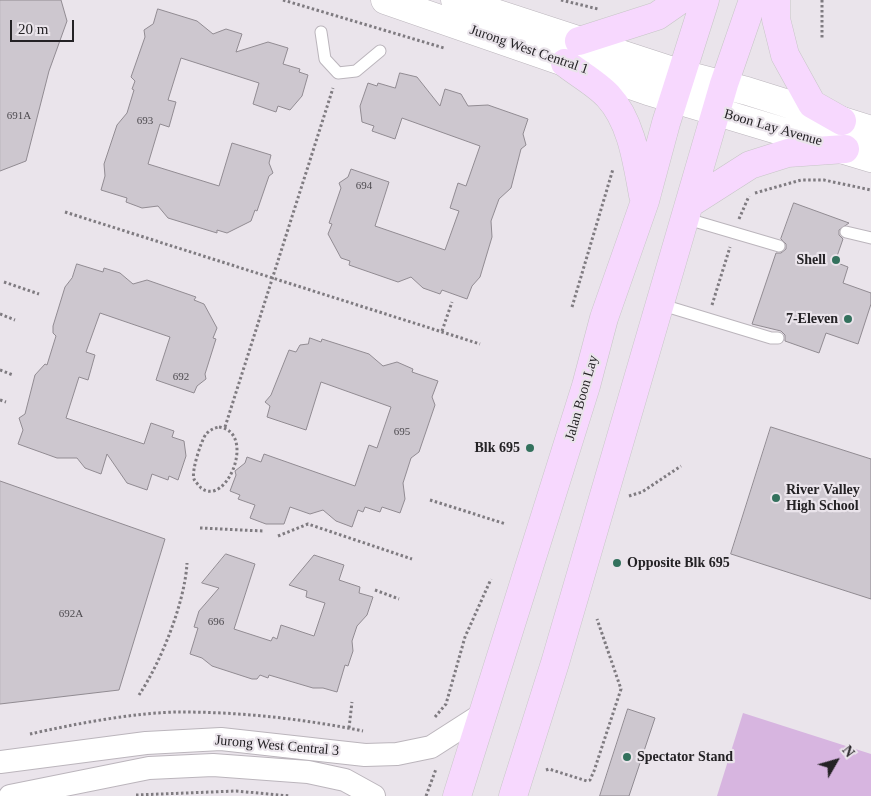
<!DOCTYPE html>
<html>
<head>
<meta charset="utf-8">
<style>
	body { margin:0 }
	#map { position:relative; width:871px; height:796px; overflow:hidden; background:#eae4eb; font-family:"Times New Roman",serif }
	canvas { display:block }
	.north { position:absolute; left:811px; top:736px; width:50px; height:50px; -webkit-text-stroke:4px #eae4eb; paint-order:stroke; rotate:52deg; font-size:14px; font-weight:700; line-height:20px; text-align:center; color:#242225 }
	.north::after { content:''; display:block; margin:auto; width:18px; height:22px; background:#242225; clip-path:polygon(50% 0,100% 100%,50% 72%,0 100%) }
	.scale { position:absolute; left:10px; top:20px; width:64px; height:22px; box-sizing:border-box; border:2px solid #242225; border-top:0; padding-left:6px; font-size:15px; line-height:18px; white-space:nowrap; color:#242225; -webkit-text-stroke:4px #eae4eb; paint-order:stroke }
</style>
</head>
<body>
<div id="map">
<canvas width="871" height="796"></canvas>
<div class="north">N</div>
<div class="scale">20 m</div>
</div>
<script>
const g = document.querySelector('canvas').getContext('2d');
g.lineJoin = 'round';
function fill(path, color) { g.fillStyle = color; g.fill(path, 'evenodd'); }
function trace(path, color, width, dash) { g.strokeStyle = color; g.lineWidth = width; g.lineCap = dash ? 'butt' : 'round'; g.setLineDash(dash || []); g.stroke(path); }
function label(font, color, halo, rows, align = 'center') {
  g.font = font + ' "Times New Roman",serif'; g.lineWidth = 4.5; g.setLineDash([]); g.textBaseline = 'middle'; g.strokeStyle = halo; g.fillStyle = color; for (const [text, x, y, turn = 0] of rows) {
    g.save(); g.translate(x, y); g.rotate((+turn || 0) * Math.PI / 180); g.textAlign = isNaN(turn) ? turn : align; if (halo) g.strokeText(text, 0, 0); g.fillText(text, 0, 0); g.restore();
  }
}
fill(new Path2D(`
	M743 713 871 754V796H717Z`), '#d7b5e0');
const building = new Path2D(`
	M0 0H61L67 21 49 71 26 161 0 171Z
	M158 9 197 21 213 34 226 29 242 34 236 52 268 42 288 48 283 64 300 69 299 72 308 75 302 96 290 110 278 106 276 112 253 104 259 83 181 58 168 100 176 102 169 127 160 124 148 164 219 186 232 143 271 155 269 163 273 173 269 176 257 211 255 210 251 221 227 233 217 230V233L168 218 158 206 142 208 126 202 127 198 101 190 105 176 104 164 117 125 127 113 134 90 132 89 135 81 131 77 145 37 144 30 153 24Z
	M400 73 417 77 440 106 445 89 461 94 468 106 488 105 528 119 523 134 526 145 521 149 511 188 499 199 491 221 492 237 480 277 472 286 467 299 442 290 440 294 423 288 411 277 398 282 349 265 350 261 341 258 328 234 332 224 329 223 341 188 339 183 348 177 351 169 389 182 375 226 445 250 459 211 450 208 458 183 466 186 480 146 402 118 395 139 372 131 374 126 362 122 360 106 368 83 377 86 378 83 395 88Z
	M794 203 849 223 839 230V235L843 239 835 262 848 267 843 283 871 293V304L858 344 826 333 819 353 785 341V335L781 331 752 324 776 253H781L786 249V244L781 239Z
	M77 264 103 272 104 268 120 273 133 284 147 280 196 297 194 300 204 304 217 328 213 338 216 339 205 374 206 379 197 386 194 393 156 380 170 337 100 313 86 352 95 355 88 380 79 377 66 418 144 444 151 423 174 431 172 437 184 441 186 456 178 480 169 476 168 480 152 474 147 490 127 483 107 454 101 474 85 468 77 458H57L18 444 23 430 19 418 25 414 35 375 45 364 47 365 56 336 53 333V326L65 287 72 278Z
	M310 338 321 342 322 339 369 354 383 366 397 362 413 369 412 372 438 381 432 397 435 405 419 452 411 458 403 483 405 499 400 513 382 507 380 512 365 507 363 512 358 510 352 527 336 521 323 510 310 514 290 507 284 524H266L250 518 255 505 238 499 240 495 230 491 236 475 235 471 245 463 247 457 261 462 264 454 355 486 369 445 377 448 391 407 321 382 306 430 267 417 270 406 265 402 271 395 289 350 296 352 300 345 308 344Z
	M771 427 871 459V599L731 554Z
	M0 481 165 539 119 690 0 704Z
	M226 554 255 564 234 629 271 641 273 637 277 639 281 625 314 636 325 603 306 597 307 591 289 585 314 555 344 565 339 580 360 587 359 593 373 597 367 615 357 626 352 641 353 651 348 666 345 665 337 692 323 688H313L269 675 268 678 260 675 257 679H252L212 666 202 658 190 654 198 628 194 627 199 611 219 588 202 583Z
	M628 709 655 718 629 796H600Z`);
fill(building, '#cdc7cf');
trace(building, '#918b92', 1);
const service = new Path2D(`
	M321 32 325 59 338 73 356 71 380 51
	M684 218 779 246
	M846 232 871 238
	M659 304 771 338H778`);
const minor = new Path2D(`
	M0 762 146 743 221 739 365 755 397 754 431 747 484 713
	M10 796 149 768 213 765 308 772 345 780 374 796`);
const tertiary = new Path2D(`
	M385 0 648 91 871 158
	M455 0 682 74 747 91 871 130`);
const primary = new Path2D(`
	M776 0V19L785 55 812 104 842 121
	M579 41 657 16 680 0
	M565 63C579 74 597 84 608 96 632 122 637 163 643 195
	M689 204 750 165 788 153 845 149
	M457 796 586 386 604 318 645 201 666 123 705 0
	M513 796 555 663 724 84 753 0`);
trace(service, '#bbb5bc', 13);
trace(minor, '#bbb5bc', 24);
trace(tertiary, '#bbb5bc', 29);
trace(primary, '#c6c6c6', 29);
trace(new Path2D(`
	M283 0 444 48
	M561 0 598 9
	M822 0V40
	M755 193 801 180H824L871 190
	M65 212 480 344
	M739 219 749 196
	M4 282 39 294
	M712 305 730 247
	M572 307 613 169
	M0 314 15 320
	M442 331 452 302
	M0 370 13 375
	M0 400 6 402
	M219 427C257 432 227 508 201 488 199 485 195 482 194 479 191 472 201 441 206 434 210 430 214 428 219 427Z
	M225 427 333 88
	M629 496 642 492 681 466
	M430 500 506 524
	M200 528 263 531
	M278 536 308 524 412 559
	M375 590 399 599
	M139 695C161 662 185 602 187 563
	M435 717 446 704 465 637 491 579
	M349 728 352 702
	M30 734C74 724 137 712 181 712 242 712 304 719 363 731
	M546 770 549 769 587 781 590 780 594 771 621 689 597 619
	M136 795 236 791 290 796
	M426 796 436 769`), '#7f7b80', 3, [2.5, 2.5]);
trace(service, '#fff', 11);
trace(minor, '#fff', 22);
trace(tertiary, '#fff', 28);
trace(primary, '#f7d8fe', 28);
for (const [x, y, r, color] of [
	[836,260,5,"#33715d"],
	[848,319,5,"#33715d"],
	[530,448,5,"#33715d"],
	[776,498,5,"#33715d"],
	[617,563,5,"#33715d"],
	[627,757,5,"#33715d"]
]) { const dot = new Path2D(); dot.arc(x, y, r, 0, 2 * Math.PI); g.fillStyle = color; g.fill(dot); trace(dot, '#eae4eb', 2); }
label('11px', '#4e4b50', null, [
	["691A",19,116],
	["693",145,121],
	["694",364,186],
	["692",181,377],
	["695",402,432],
	["692A",71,614],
	["696",216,622]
]);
label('14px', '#242225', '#eae4eb', [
	["Jurong West Central 1",529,50,19],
	["Boon Lay Avenue",773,128,16],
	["Jalan Boon Lay",582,398,-74],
	["Jurong West Central 3",277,746,5]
]);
label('bold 14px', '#242225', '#eae4eb', [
	["Shell",826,260],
	["7-Eleven",838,319],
	["Blk 695",520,448],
	["River Valley",786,490,"left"],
	["High School",786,506,"left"],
	["Opposite Blk 695",627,563,"left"],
	["Spectator Stand",637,757,"left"]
], 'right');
</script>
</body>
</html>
